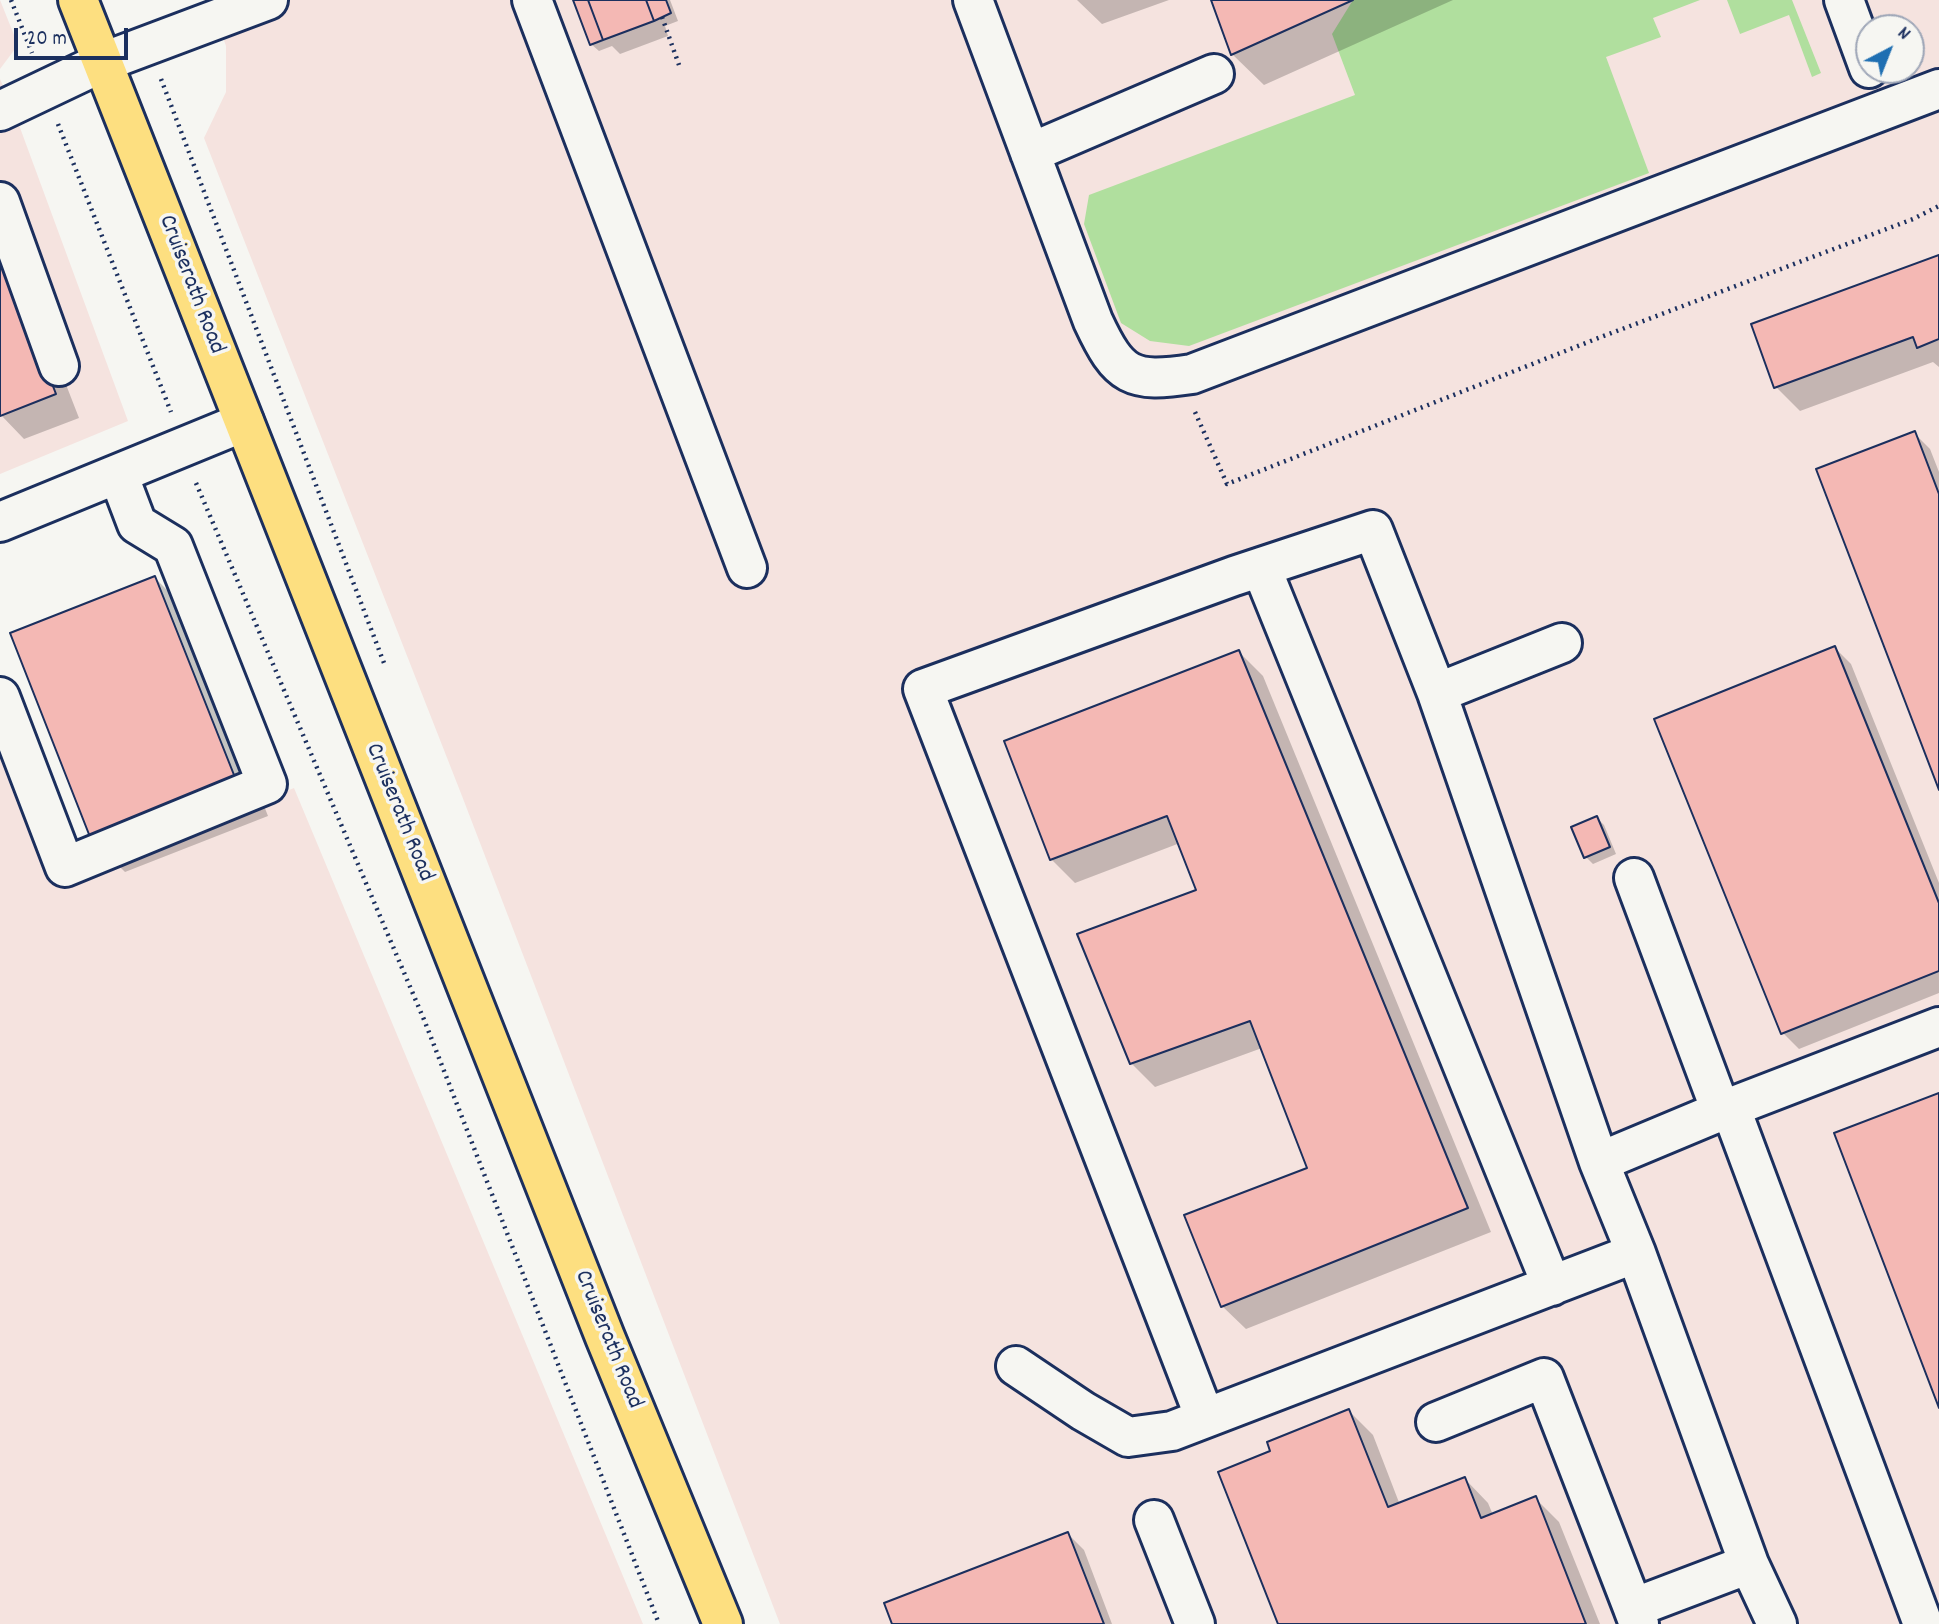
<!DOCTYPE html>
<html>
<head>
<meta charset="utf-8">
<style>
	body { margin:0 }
	#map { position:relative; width:1939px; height:1624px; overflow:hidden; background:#f6f6f2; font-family:Dekko,sans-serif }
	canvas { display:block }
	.north { position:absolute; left:1855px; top:14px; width:70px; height:70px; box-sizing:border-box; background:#f6f6f2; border:2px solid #9ea6b7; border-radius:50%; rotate:42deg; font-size:19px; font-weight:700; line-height:28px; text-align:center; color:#1b2f5e }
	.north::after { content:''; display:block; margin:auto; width:24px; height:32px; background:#1f6fb2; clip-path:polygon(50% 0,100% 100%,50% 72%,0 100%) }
	.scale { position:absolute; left:14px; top:28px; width:114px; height:32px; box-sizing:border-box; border:4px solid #1b2f5e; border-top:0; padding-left:9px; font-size:21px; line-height:24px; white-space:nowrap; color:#1b2f5e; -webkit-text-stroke:5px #f6f6f2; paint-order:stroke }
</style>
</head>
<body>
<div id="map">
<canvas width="1939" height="1624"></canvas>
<div class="north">N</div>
<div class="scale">20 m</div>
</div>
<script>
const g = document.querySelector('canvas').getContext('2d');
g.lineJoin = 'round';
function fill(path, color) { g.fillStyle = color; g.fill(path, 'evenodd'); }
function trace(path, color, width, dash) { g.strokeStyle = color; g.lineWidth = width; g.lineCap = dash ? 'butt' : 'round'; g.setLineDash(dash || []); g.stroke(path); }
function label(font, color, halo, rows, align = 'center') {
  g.font = font + ' Dekko,sans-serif'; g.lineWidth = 7; g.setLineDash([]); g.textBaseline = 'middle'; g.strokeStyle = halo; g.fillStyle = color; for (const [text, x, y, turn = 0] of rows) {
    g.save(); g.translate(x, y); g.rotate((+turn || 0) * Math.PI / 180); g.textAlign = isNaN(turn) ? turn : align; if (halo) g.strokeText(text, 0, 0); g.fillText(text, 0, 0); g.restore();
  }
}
fill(new Path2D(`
	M0 0 18 45 0 69Z
	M210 0H1939V1624H780L462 796 204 138 226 92V46ZM1869 28H1911V70H1869Z
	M0 79 12 106 128 421 0 474Z
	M0 744 54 883 294 788 643 1624H0Z`), '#f5e3df');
fill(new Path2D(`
	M1353 0H1700L1653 18 1661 37 1606 57 1649 173 1189 346 1150 341 1121 323 1084 224 1089 195 1355 95 1332 34Z
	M1727 0H1792L1821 73 1812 77 1789 15 1740 34Z`), '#b0df9e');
fill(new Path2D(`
	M575 0H670L678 21 665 26 668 36 620 54 612 46 599 51 591 44Z
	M1077 0H1169L1102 24Z
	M1213 0H1453L1264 85 1232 54Z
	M1939 257V367L1933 362 1800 411 1776 387 1753 325Z
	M23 274 79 418 24 439 0 414Z
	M1914 433 1930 449 1939 472V785Z
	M155 578 186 609 268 816 125 872 94 841Z
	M1835 648 1851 664 1939 883V993L1799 1049 1783 1033 1656 720Z
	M1239 652 1263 676 1491 1232 1246 1329 1222 1306 1309 1169 1262 1048 1155 1087 1131 1063 1198 891 1180 843 1075 883 1051 859Z
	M1597 818 1604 825 1616 854 1593 864 1586 857Z
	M1349 1411 1373 1435 1400 1505 1465 1479 1488 1503 1493 1515 1535 1498 1559 1522 1600 1624H1280L1273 1452Z
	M1068 1534 1084 1550 1112 1624H894Z`), '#0003');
const building = new Path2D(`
	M573 0H588L603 40 590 45Z
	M588 0H646L654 21 603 40Z
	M646 0H666L671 13 654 21Z
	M1211 0H1353L1231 55Z
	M0 248 56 394 0 416Z
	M1939 255V339L1917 348 1913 337 1774 388 1751 324Z
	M1915 431 1939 494V790L1816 469Z
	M155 576 238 785 92 842 10 633Z
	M1835 646 1939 903V971L1781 1034 1654 719Z
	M1239 650 1468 1208 1221 1307 1184 1215 1307 1168 1250 1021 1130 1064 1077 934 1196 890 1167 816 1050 860 1004 741Z
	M1597 816 1610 847 1584 858 1571 827Z
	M1939 1093V1408L1834 1133Z
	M1349 1409 1388 1507 1465 1477 1481 1518 1536 1496 1586 1624H1278L1218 1472 1270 1451 1267 1442Z
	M1068 1532 1104 1624H892L884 1603Z`);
fill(building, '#f4b8b4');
trace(building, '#1b2f5e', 2);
const minor = new Path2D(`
	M532 0 747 568
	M973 0 1093 321C1119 377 1131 383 1192 374L1939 89
	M1844 0 1869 68
	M0 111 103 62 268 0
	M1030 153 1214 74
	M0 202 59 366
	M0 522 244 422
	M1261 567 1552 1286
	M1437 693 1562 643
	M0 697 65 867 267 784 173 546 137 524 118 474
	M1634 878 1721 1111
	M1731 1109 1923 1624
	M1599 1162 1721 1111 1939 1027
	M1016 1366 1083 1411 1128 1437 1172 1431 1636 1253
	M1205 1418 923 689 1234 576 1373 530 1437 693 1599 1162 1636 1253 1749 1564 1777 1624
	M1436 1422 1544 1378 1633 1608
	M1154 1520 1195 1624
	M1639 1624 1633 1608 1749 1564`);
const major = new Path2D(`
	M78 0 605 1337 723 1624`);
trace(minor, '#1b2f5e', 44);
trace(major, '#1b2f5e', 44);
trace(new Path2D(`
	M11 0 32 53
	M662 17 679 65
	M161 79 384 663
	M58 124 171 412
	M1195 412 1227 484 1601 337 1913 219 1939 206
	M196 483 425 1022 659 1624`), '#1b2f5e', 4.5, [2, 5]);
trace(minor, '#f6f6f2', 38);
trace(major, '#fddf80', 38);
label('24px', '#1b2f5e', '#f6f6f2', [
	["Cruiserath Road",190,285,69],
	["Cruiserath Road",398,813,68],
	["Cruiserath Road",607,1340,68]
]);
</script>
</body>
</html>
